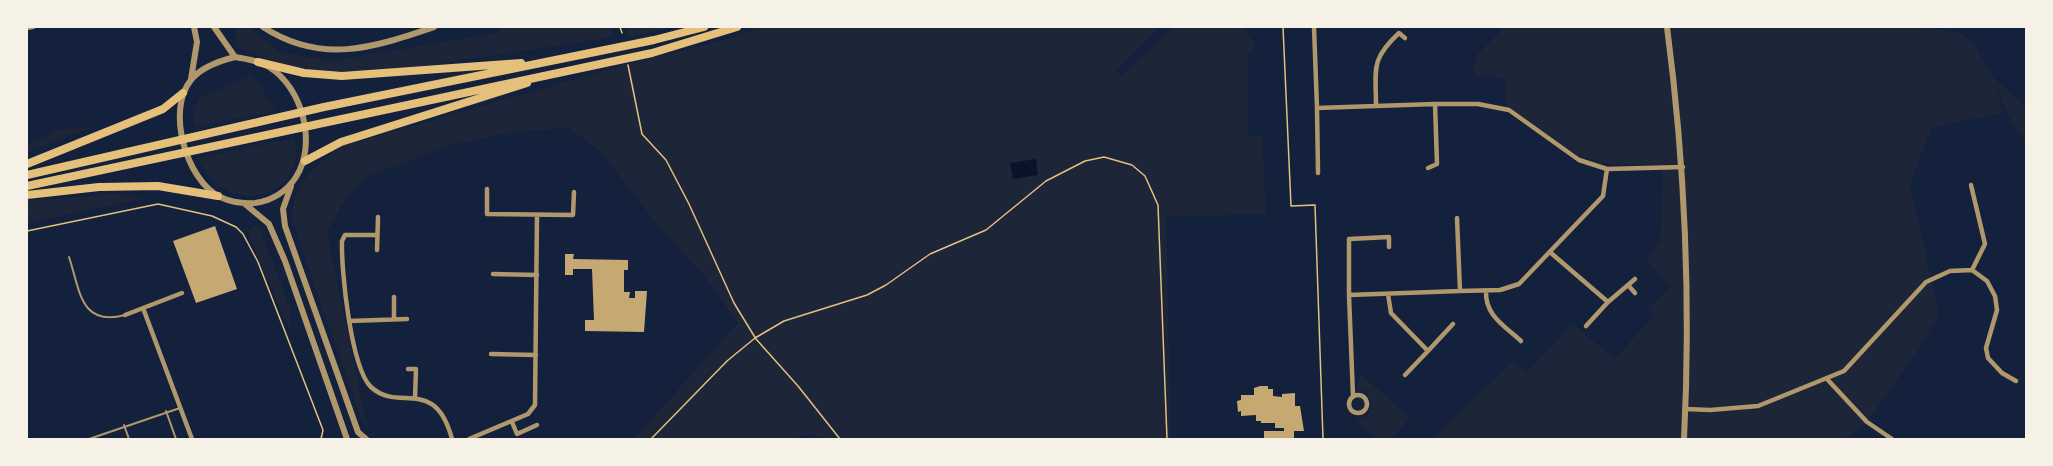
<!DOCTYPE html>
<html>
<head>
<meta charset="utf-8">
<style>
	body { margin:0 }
	#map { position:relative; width:2053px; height:466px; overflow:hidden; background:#14213d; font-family:"Alegreya Sans",sans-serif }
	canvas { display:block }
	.frame { position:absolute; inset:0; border:28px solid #f6f1e7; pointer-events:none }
</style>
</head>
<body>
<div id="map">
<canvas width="2053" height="466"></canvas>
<div class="frame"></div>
</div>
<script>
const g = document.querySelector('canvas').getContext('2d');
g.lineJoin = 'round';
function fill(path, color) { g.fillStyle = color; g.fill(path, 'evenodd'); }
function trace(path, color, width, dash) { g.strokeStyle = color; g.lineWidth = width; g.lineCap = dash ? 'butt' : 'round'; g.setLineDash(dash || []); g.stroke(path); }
fill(new Path2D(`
	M237 27H248L282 53 332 61 497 33 502 27H609L613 37 431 65 352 73 288 71 278 63 235 46Z
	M625 27H672L628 38Z
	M761 27H1161L1116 70 1121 77 1173 27H1247L1246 31 1255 46 1248 54V136H1262L1266 214 1166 217 1171 439H824L813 434 790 439H634L738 323 705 277 652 218 601 152 569 128 514 132 446 146 365 178 345 199 327 232 367 427 363 424 292 219C292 184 315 166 340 147L617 67 721 41Z
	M1505 27H1915L1958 32 1973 42 1992 76 2026 108V144L2007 113 1995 83 2003 113 1932 127 1910 184 1939 314 1921 346 1864 426 1844 439H1432L1512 362 1526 373 1573 324 1614 359 1655 315 1649 308 1670 286 1646 260 1660 242 1663 176 1661 165 1610 164 1580 157 1505 105 1506 78 1474 75 1476 56Z
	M249 76 259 82 275 111 194 127 193 112 199 98Z
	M95 126 27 152V145L59 130Z
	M294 138C310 192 230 226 198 158Z
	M112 194 145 198 27 223V201Z
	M258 224 291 310 290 332 247 231Z
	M1361 374 1410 418 1390 439H1376L1356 419 1367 416 1372 408 1367 392 1356 389Z`), '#1d2539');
fill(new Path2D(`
	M1036 159 1038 175 1013 179 1010 163Z`), '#0b132b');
fill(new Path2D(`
	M215 226 237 289 196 303 173 241Z
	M565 254H574L573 259 628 260V270H624V292H630L629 298H635V291H647L644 332 585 331V320H594L592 269H573V275H565Z
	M1260 386H1268V389H1273V396L1282 397V394L1295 393V406H1300L1304 431H1294V439H1264V431H1284V428H1275V423H1261V421H1256V415L1241 416V411L1238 412 1237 401 1241 400V395H1254V388Z`), '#c6a872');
trace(new Path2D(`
	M620 27 622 33
	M1283 27 1291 206 1315 205 1323 439
	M628 65 642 134 666 160 689 204 734 303 756 339 798 386 840 439
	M27 231 158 204 212 216 236 227 243 234 258 262 323 430 321 439
	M651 439 727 361 755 338 784 321 867 295 886 285 930 254 986 230 1046 181 1085 161 1104 157 1132 165 1145 176 1158 205 1167 439`), '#e5c07b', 1.5);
trace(new Path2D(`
	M69 257C80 290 80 327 125 315
	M166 411 176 439
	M124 425 129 439
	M89 439 180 408`), '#b1986c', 2);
trace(new Path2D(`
	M1314 27 1317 108 1376 106
	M27 28 33 27
	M1405 38 1399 33C1370 60 1376 69 1376 106L1435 104
	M1317 108 1318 173
	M1428 168 1437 164 1435 104H1478L1509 110 1579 160 1607 169 1683 167
	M1971 185 1985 244 1972 270
	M487 189V214L573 215 574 192
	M1457 218 1460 291 1500 290 1519 284 1603 196 1607 169
	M377 235H345L342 241C341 270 351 368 371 387 399 413 435 375 452 439
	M377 250 378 217
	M1551 253 1608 302 1628 285 1635 293
	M493 274 537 275
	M1628 285 1635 279
	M1486 291C1485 316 1505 326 1521 341
	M1388 294 1391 313 1428 351 1453 324
	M1349 295V239L1389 237V247
	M394 297V319
	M143 308 192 439
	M125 315 182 293
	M349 321 407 319
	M1586 326 1608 302
	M491 354 536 355
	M408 369H416L415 398
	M1405 375 1428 351
	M1827 379 1867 422 1892 439
	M1349 404a9 9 0 1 1 18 0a9 9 0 1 1-18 0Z
	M1353 396 1349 295 1460 291
	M1686 409 1710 410 1758 406 1844 371 1926 282 1950 271 1972 270 1987 281 1995 296 1997 310 1986 348 1988 358 2002 373 2016 381
	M512 422 517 434 537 425
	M469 439 528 414 535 405 537 215`), '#b1986c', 4.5);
trace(new Path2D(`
	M214 27 235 57
	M263 27C322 65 372 48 434 27
	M1667 27C1685 164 1691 301 1684 439
	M235 57C247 59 259 61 269 67 303 88 317 144 296 177 287 191 272 201 255 203 243 204 231 202 220 197 186 180 166 110 191 80 201 67 219 61 235 57Z
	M191 79 197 42 194 27
	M291 186 283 209 285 226 358 432 366 439
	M245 204 269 224 285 261 347 439`), '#b1986c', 6);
trace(new Path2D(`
	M258 62 304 73 342 76 521 63
	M305 161 341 142 527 83
	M27 164 163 109 183 93
	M27 175 324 107 654 40 704 27
	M27 186 652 53 737 27
	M27 195 99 187 158 186 218 196`), '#e5c07b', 8);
</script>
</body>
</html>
